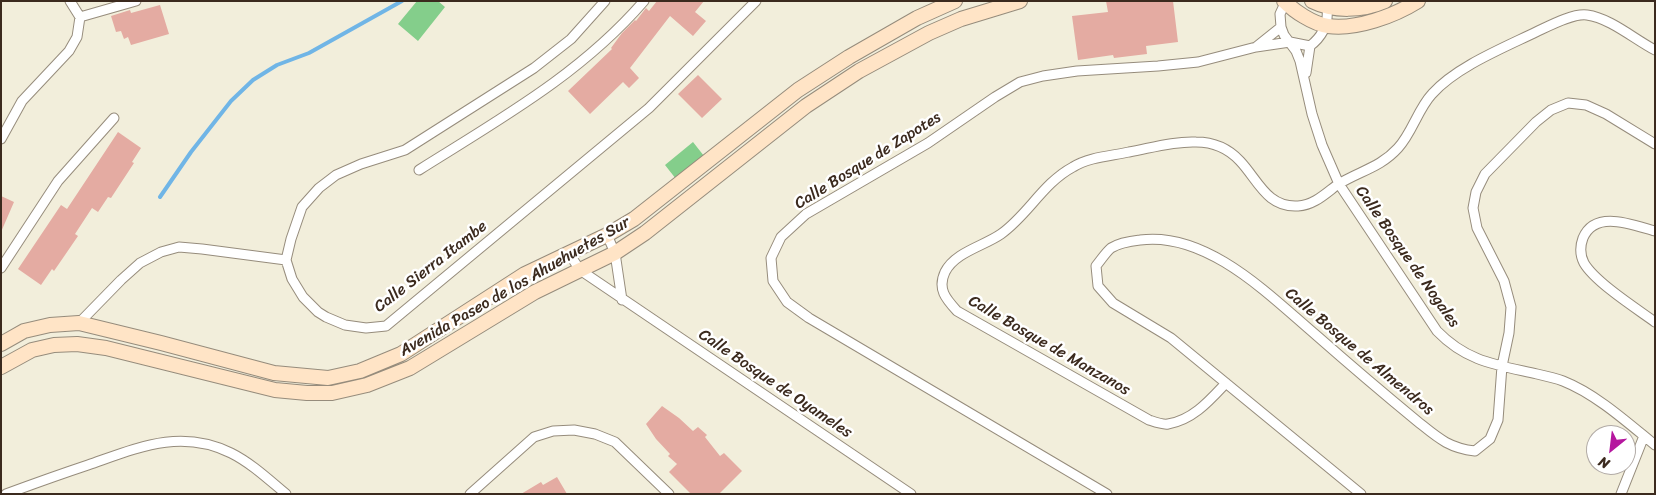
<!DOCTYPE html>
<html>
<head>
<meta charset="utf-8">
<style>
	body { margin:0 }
	#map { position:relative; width:1656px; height:495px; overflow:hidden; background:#f2eedb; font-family:Sriracha,sans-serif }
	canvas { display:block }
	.frame { position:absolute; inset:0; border:2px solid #3b2a1e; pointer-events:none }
	.north { position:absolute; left:1586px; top:425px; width:50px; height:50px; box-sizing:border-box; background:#fff; border:1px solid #b1aaa5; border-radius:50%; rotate:209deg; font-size:14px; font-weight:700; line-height:20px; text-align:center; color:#3b2a1e }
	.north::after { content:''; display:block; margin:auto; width:18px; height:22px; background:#b5179e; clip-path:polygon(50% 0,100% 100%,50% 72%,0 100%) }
</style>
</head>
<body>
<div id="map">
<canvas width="1656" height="495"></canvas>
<div class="frame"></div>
<div class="north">N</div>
</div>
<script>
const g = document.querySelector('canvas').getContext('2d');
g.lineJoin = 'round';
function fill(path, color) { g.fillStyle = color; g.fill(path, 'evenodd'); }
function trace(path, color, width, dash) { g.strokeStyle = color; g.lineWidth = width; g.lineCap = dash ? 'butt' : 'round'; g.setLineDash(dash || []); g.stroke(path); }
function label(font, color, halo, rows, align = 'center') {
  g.font = font + ' Sriracha,sans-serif'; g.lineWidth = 5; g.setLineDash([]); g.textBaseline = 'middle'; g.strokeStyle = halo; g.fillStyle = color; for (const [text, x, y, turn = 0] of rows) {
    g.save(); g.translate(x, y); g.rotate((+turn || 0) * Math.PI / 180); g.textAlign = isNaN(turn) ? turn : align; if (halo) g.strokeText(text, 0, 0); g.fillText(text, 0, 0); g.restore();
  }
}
fill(new Path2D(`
	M417 1H438L445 7 418 41 398 24Z
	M693 142 704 156 676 179 665 165Z`), '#84ce8b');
trace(new Path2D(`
	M160 197 191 152 231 101 253 80 277 65 309 53 402 1`), '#70b5e6', 4);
fill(new Path2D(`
	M657 1H704L695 12 706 21 693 36 670 16 630 68 639 78 629 88 623 82 590 114 568 91 612 49 611 48 622 33 635 20 636 21 646 8 649 11Z
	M1106 1H1173L1178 42 1146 46 1147 54 1114 58 1113 55 1078 60 1072 16 1108 12Z
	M160 5 169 34 131 45 128 37 124 39 121 31 116 32 111 16 130 10 131 13Z
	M698 75 722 99 702 118 678 94Z
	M118 132 141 148 132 162 134 163 111 198 108 197 98 212 92 208 75 234 78 236 65 255 54 271 52 269 41 285 18 269 61 205 67 209Z
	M1 196 14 202 1 232Z
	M662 406 679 418 693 431 698 427 707 435 705 437 720 456 724 453 742 471 719 494H691L669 472 677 464 668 456 670 454 656 439 646 424Z
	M557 477 567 494H521L541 482 543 485Z`), '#e4aba2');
const street = new Path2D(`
	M70 1 80 17 136 1
	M605 1 571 39 534 68 405 150 361 164 336 175 319 188 302 207 291 239 286 260 292 279 303 297 318 312 326 317 345 325 366 328 386 326 649 108 756 1
	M1286 1 1280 14 1281 27 1284 35 1296 51 1300 61 1312 114 1322 145 1339 184 1437 331C1467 362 1497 365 1537 374 1546 376 1555 378 1563 381 1596 394 1628 423 1655 445
	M1256 47 1281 27
	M1306 73 1310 46C1323 36 1329 24 1327 7
	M1 139 22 101 69 51 77 37 80 17
	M419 170C500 119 581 74 644 1
	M1655 231C1633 225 1595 209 1583 238 1580 246 1580 255 1584 263 1595 282 1637 309 1655 322
	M607 235 615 253 622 300
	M568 252 580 270 911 494
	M1 268 58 181 114 118
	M79 323 121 280 140 263 161 252 179 247 202 249 286 260
	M1226 383C1210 400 1193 420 1168 424 1163 425 1155 422 1149 420L957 311C946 299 937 289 945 272 955 252 984 246 1001 234 1028 215 1043 183 1073 167 1089 157 1111 156 1129 152 1151 148 1174 141 1196 142 1213 142 1228 148 1240 161 1258 180 1267 208 1298 206 1314 205 1325 194 1337 185 1359 171 1380 168 1398 148 1412 133 1418 109 1432 94 1456 67 1503 48 1536 32 1549 26 1573 13 1587 15 1610 18 1634 39 1655 50
	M6 494C33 484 61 474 88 465 137 448 180 428 231 453 251 463 268 479 286 494
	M470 494 534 437 553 431 574 430 595 434 615 442 669 494
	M1107 494 809 318 787 302 773 281 771 258 781 237 806 214 928 143 995 97 1020 82 1043 76 1077 71 1158 66 1198 62 1256 47 1290 42 1310 46
	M1361 494 1171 338 1113 303 1098 286 1096 266C1101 260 1106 252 1111 248 1119 243 1131 241 1140 240 1207 231 1269 295 1316 335 1349 364 1383 393 1417 421 1437 437 1448 448 1475 451L1490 439 1498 420 1502 366 1509 333 1511 307 1504 281 1477 228 1473 208 1476 192 1485 174 1536 122 1551 110 1568 103 1586 105 1606 114 1655 144
	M1621 494 1644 436`);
const secondary = new Path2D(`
	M1284 1C1294 11 1313 24 1328 26 1356 30 1394 16 1418 1
	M1312 1C1334 12 1362 11 1385 1
	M1 344 24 331 50 325 79 323 161 343 274 373 328 378 360 371 401 354 525 274 607 235 634 219 798 90 849 57 917 18 955 1
	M1 367 32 350 54 345 77 344 106 348 275 390 307 393H332L367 385 410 368 535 292 615 253 645 233 806 106 859 71 929 33 961 19 1020 1`);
trace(street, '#968c7c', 11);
trace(secondary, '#968c7c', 16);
trace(street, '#fff', 9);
trace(secondary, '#ffe4c6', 14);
label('16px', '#3b2a1e', '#fff', [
	["Calle Bosque de Zapotes",868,161,-32],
	["Calle Bosque de Nogales",1407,257,55],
	["Calle Sierra Itambe",431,267,-38],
	["Avenida Paseo de los Ahuehuetes Sur",515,287,-30],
	["Calle Bosque de Manzanos",1049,346,30],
	["Calle Bosque de Almendros",1359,352,40],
	["Calle Bosque de Oyameles",775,384,34]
]);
</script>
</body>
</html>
